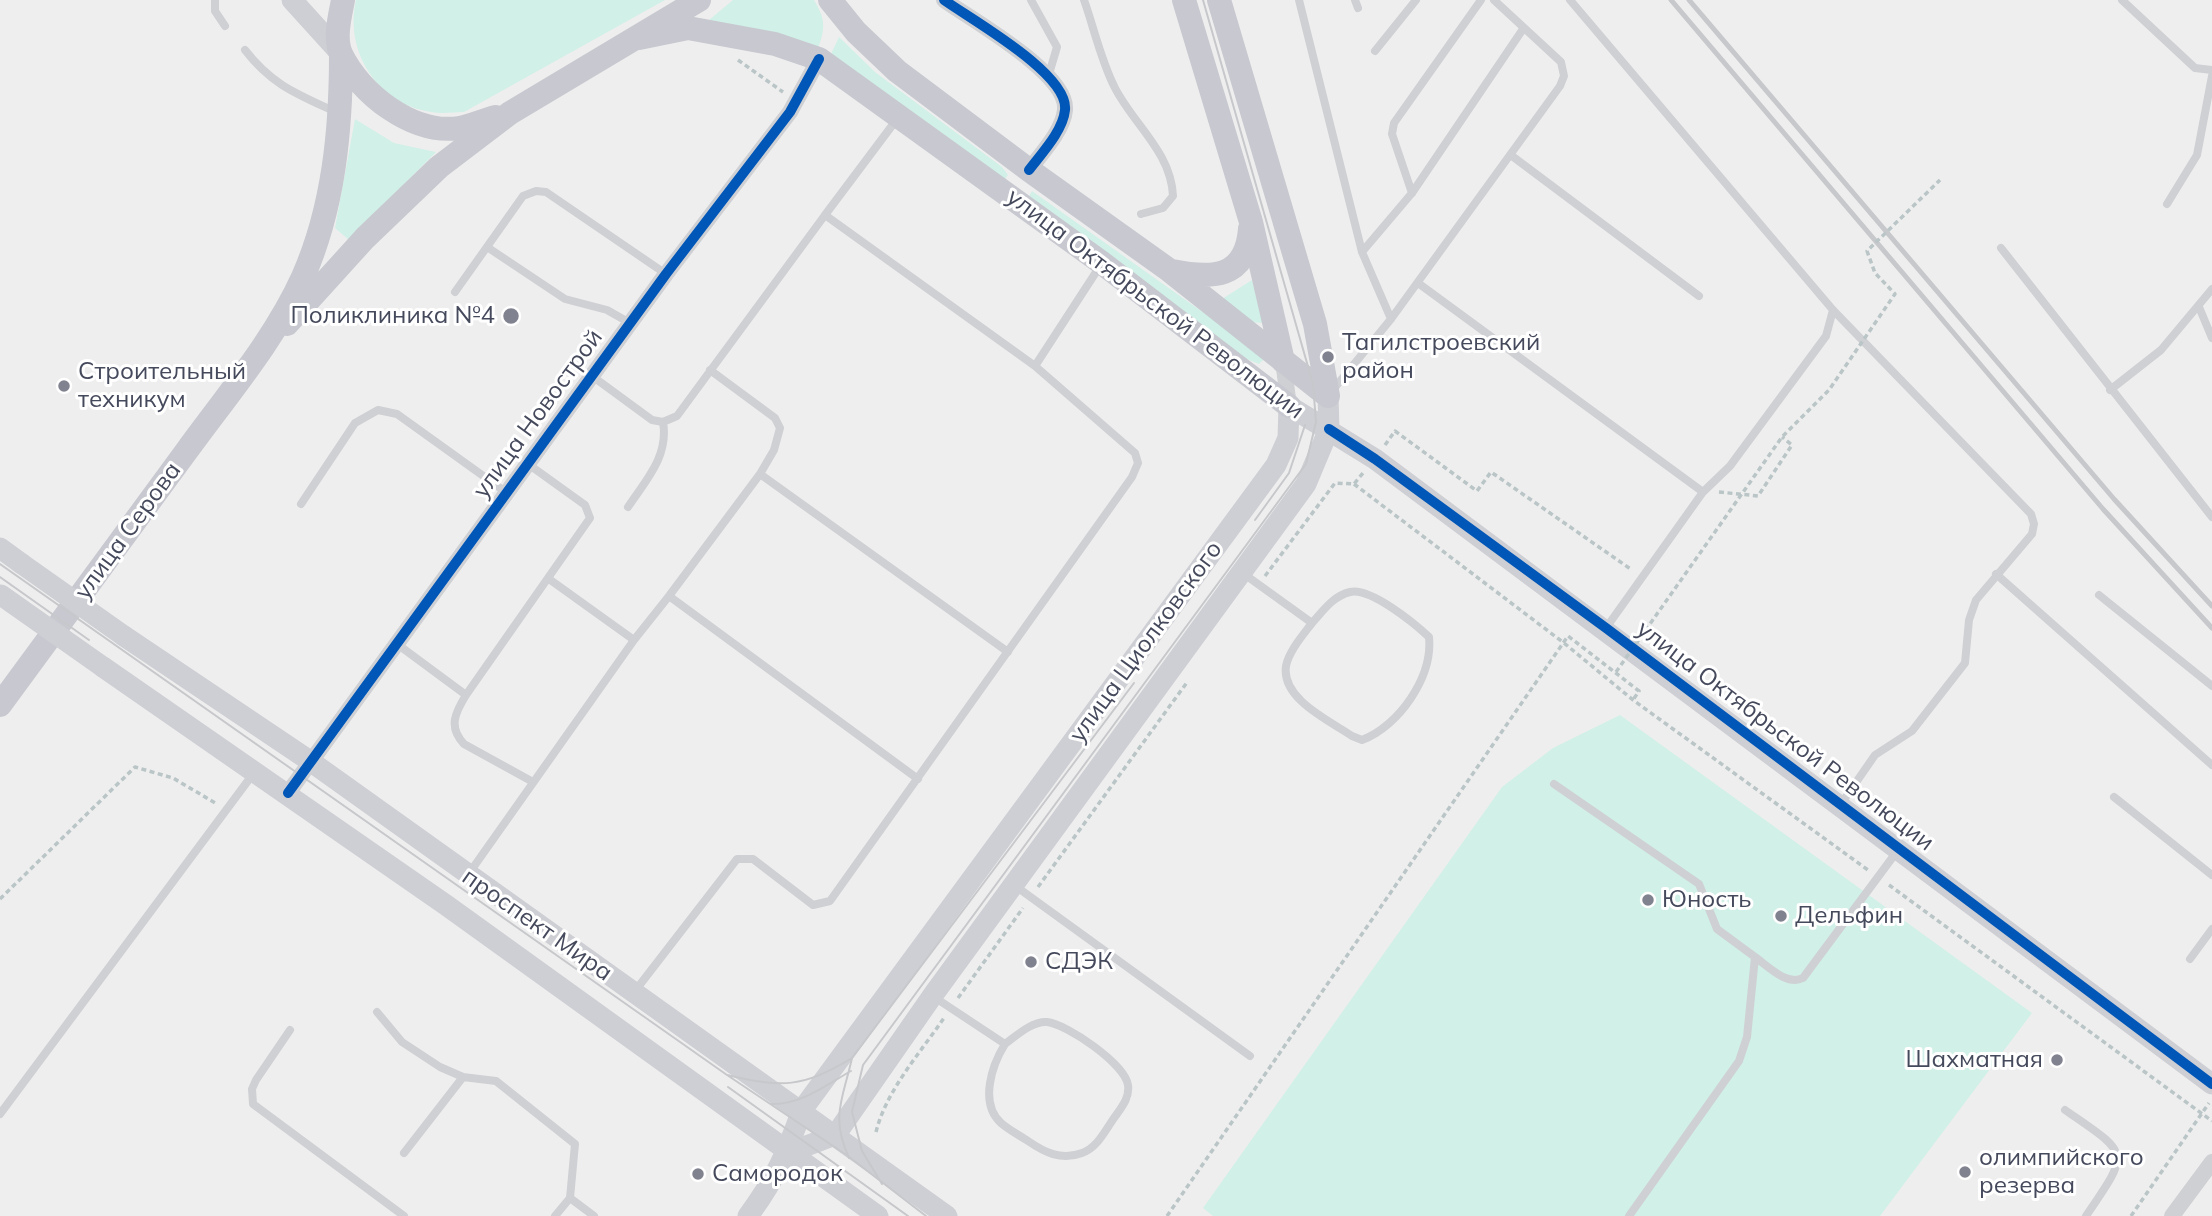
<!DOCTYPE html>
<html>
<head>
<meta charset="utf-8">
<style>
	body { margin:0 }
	canvas { display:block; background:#efeeee }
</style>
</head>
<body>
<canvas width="2212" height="1216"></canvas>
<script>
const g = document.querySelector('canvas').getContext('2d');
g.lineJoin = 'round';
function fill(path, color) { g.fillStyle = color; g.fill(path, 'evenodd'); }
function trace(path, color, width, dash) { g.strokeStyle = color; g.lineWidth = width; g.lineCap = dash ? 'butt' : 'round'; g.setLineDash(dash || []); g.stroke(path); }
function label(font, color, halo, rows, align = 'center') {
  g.font = font + ' Mulish,sans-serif'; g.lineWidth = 6; g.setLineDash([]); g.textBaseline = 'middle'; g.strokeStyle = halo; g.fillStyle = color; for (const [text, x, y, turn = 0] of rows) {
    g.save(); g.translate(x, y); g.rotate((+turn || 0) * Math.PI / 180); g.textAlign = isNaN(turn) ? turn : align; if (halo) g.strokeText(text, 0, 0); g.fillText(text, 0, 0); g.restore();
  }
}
fill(new Path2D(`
	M356 0H665L464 112C454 112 442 114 431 112 378 104 344 52 356 0Z
	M733 0H814C825 18 826 28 818 48L709 20Z
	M839 37 875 72 1002 167 1008 175 1002 183 830 56Z
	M355 119 394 143 436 152 349 240 335 228Z
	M1032 191 1266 357 1259 364 1239 356 1026 201Z
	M1252 280 1263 323 1251 322 1222 299Z
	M1620 715 2032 1013 1880 1216H1213L1203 1208 1502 787 1553 748Z`), '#d1f0e7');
trace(new Path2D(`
	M738 60 783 92
	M1385 445 1395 431 1477 491 1491 472 1632 570
	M1354 484 1564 643 1633 700 1868 870
	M1719 492 1758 496 1792 445 1782 437
	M1265 576 1335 483 1354 484 1363 473
	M1889 885 2212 1121
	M1038 887 1188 681
	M0 899 135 767 173 778 217 804
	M958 998 1023 908
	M876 1132C886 1091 920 1053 944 1018
	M1167 1216 1568 636 1639 691 1633 700
	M2131 1216 2209 1103`), '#b9c5c6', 3.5, [5, 3.5]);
trace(new Path2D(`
	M215 0V11L225 26
	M1031 0 1057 47 1049 74
	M1084 0C1094 28 1101 61 1115 88 1134 125 1171 152 1173 196L1163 208 1141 214
	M1299 0 1362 252 1391 319
	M1355 0 1358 8
	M1570 0 1833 310 2031 514 2034 524 2032 534 1976 600 1969 620 1965 663 1912 731 1875 755 1841 804
	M2122 0 2195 68 2212 70
	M245 50C272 85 297 94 336 112
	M1375 51 1416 0
	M897 119 825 215 1035 366
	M1512 156 1699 296
	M1412 193 1392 134 1394 123 1481 0
	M2167 204 2197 155 2212 76
	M487 247 565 299 607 310 630 323
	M2001 248 2212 517
	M1362 252 1412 193 1523 29
	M1418 283 1703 492
	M455 292 523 196 536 191 546 192 666 274
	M2199 307 2212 338
	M710 370 775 418 780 428 774 450 760 474
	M592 376 652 420 663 422 677 416 825 215
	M2110 390 2161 350 2212 289
	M1332 391 1391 319 1560 86 1564 76 1561 62 1494 0
	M528 464 585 505 590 518 466 695C455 713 448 727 464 744L533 782
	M301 504 355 423 378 410 397 414 507 493
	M628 507C646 480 669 456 663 422
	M1244 574 1312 623C1303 635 1289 651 1286 666 1281 699 1330 721 1352 736L1362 740C1399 726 1433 677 1429 637 1414 623 1370 587 1350 592 1333 596 1323 611 1312 623
	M1996 574 2212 765
	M549 579 634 640
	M2099 595 2212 686
	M1606 628 1703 492 1730 466 1826 336 1833 310
	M397 644 466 695
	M918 779 669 596 760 474 1008 652
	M1554 784 1699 884 1717 929 1755 957
	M2114 797 2212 875
	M470 872 634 640 669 596
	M1014 885 1250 1056
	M2190 959 2212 929
	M635 991 737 859H753L813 905 830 901 1132 477 1138 463 1135 453 1035 366 1100 266
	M934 997 1005 1044C992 1065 979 1103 1001 1123 1009 1130 1019 1135 1028 1141 1044 1152 1061 1161 1082 1153 1097 1148 1105 1131 1114 1118 1121 1108 1130 1098 1128 1085 1125 1064 1067 1024 1047 1022 1032 1021 1016 1036 1005 1044
	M377 1012 402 1042 440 1067 463 1077 496 1081 575 1144 570 1198 555 1216
	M290 1030 256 1080 252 1089 253 1104 404 1216
	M2065 1110C2130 1155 2131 1150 2086 1216
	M0 1114 253 774
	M404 1153 463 1077
	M570 1198 594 1216
	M1629 1216 1739 1061 1747 1037 1755 957C1769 967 1787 986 1803 978L1898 850`), '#cfd0d4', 8);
trace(new Path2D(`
	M944 0C972 20 1069 74 1065 110 1063 131 1041 154 1029 170
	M1283 361 1289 406
	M288 793 666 274 790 112 819 59
	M2172 1216 2212 1162`), '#cfd0d4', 16);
trace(new Path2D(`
	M292 0 341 54
	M1289 406 1375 459 2212 1084
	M0 548 22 564
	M124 636 310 761 947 1216
	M103 667 446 905 878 1216
	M788 1153 835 1135 839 1130 933 995 1306 484 1329 429 1328 396
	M748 1216C775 1180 787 1152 802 1110L1276 465 1288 438 1289 406`), '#cecfd4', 21);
trace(new Path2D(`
	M343 0C340 16 334 38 341 54 360 94 413 135 459 128 471 126 484 120 496 117
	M830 0 856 32 897 71 1029 170 1169 270 1328 396
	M1184 0 1251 222 1283 361
	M1219 0 1315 324 1328 396
	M639 38 688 28 775 44 819 59 1102 263 1289 406
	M1172 271C1212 279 1246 279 1250 229
	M287 324 365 238 439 167 510 113 699 0
	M0 705C63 620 125 534 188 449 228 394 275 339 303 277 334 207 341 129 341 54`), '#c8c9d0', 24);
trace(new Path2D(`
	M1255 520 1289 473 1305 425
	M0 564 727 1075 848 1156 926 1216
	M0 577 89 640
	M727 1075C783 1088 802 1088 852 1058L1134 683
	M728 1087 908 1216
	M771 1104C801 1105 826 1085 851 1071
	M849 1158C830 1116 843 1099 852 1058
	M882 1184 862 1151 852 1112 863 1065 1306 464 1316 422 1313 384 1203 0`), '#c7c8cb', 2);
trace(new Path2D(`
	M1671 0 2103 509 2212 628
	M1689 0 2114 499 2212 606`), '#c7c8cb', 5);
trace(new Path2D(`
	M1616 672 1782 437 1829 390 1895 294 1875 273 1867 251 1940 180`), '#b9c5c6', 3.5, [5, 3.5]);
trace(new Path2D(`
	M22 564 124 636
	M1 595 103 667`), '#cecfd4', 21);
trace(new Path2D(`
	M944 0C972 20 1069 74 1065 110 1063 131 1041 154 1029 170
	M1329 429 1375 459 1606 628 2212 1084
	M288 793 666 274 790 112 819 59`), '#0057b8', 10);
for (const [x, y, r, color] of [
	[511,316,9,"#80838f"],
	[1328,357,7,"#80838f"],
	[64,386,7,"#80838f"],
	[1648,900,7,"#80838f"],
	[1781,916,7,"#80838f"],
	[1031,962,7,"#80838f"],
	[2057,1060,7,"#80838f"],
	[1965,1172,7,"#80838f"],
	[698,1174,7,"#80838f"]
]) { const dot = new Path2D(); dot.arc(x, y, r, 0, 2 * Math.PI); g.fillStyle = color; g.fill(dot); trace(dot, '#fff', 2.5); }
label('24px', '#45495c', '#fff', [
	["улица Октябрьской Революции",1155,304,37],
	["улица Новострой",538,414,-54],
	["улица Серова",128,531,-54],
	["улица Циолковского",1146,642,-54],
	["улица Октябрьской Революции",1785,736,37],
	["проспект Мира",537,925,35]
]);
label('24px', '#45495c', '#fff', [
	["Поликлиника №4",495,316,"right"],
	["Тагилстроевский",1342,343],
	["район",1342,371],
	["Строительный",78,372],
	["техникум",78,400],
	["Юность",1662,900],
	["Дельфин",1795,916],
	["СДЭК",1045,962],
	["Шахматная",2043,1060,"right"],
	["олимпийского",1979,1158],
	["резерва",1979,1186],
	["Самородок",712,1174]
], 'left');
</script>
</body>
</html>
